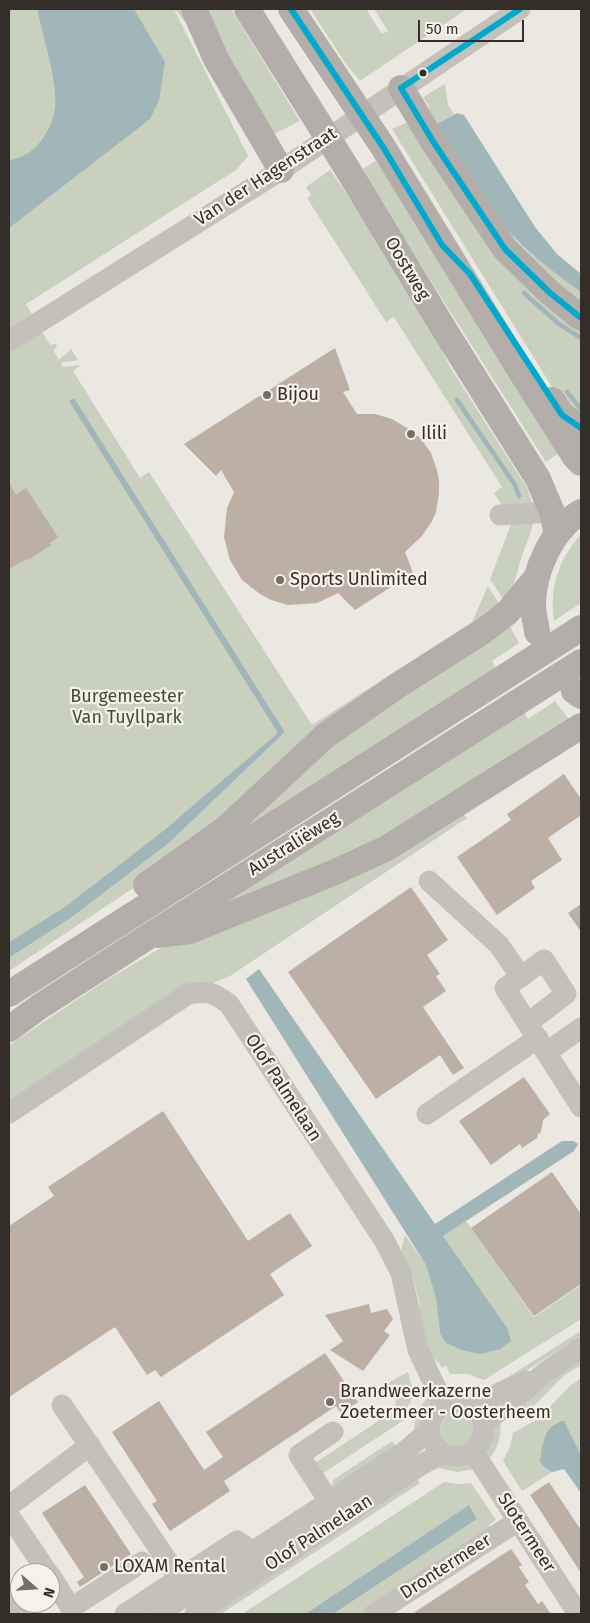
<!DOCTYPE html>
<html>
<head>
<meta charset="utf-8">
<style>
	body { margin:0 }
	#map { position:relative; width:590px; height:1623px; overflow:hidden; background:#ebe8e1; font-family:"Fira Sans",sans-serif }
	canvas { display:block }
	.frame { position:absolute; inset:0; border:10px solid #342e29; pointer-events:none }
	.north { position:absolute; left:10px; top:1563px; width:50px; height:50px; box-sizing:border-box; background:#f7f2e9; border:1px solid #a9a49c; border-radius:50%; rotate:109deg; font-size:14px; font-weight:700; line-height:20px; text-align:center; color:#342e29 }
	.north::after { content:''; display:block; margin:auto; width:18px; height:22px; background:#746f69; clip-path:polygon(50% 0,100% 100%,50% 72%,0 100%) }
	.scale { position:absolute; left:418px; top:20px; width:106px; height:22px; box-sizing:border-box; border:2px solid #342e29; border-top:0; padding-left:6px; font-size:15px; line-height:18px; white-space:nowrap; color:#342e29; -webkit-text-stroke:4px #f7f2e9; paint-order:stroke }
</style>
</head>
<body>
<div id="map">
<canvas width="590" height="1623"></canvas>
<div class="frame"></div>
<div class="north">N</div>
<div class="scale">50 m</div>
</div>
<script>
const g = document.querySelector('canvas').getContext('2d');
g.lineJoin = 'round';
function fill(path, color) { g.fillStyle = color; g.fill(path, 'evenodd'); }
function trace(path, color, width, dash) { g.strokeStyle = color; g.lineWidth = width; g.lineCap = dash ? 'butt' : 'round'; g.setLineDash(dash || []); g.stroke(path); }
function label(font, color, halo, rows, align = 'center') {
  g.font = font + ' "Fira Sans",sans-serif'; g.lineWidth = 4.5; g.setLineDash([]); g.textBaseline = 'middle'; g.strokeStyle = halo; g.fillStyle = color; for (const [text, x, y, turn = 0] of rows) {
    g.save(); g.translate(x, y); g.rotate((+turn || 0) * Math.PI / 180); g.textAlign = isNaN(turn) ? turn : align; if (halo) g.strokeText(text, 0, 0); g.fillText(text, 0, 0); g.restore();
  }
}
fill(new Path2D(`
	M9 9H174L248 156 236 170 26 304 50 345 56 344 57 347 53 350 59 360 71 349 78 360 61 363 63 367 81 365 73 371 140 478 149 472 312 725 472 622 488 586 500 605 159 871 9 971V958L72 917 169 843 285 732 195 590 279 733 163 831 66 906 9 942Z
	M175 9H231L300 121 272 135 227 63 184 21Z
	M310 9H366L382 34 388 31 374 9H467L360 81 344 61Z
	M445 84 448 105 454 114 439 123 502 224C525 250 552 272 581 292V312L544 282 423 113 430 108 423 97Z
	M415 119 581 323V420L557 395 392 129Z
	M375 161 384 170 563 450 546 462 378 198 363 169Z
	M330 170 358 210 426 317 450 367 527 488C540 522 531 528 521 559 516 575 513 589 506 604L490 579 512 522 494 493 502 487 394 317 386 322 307 198 311 195 306 187Z
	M581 534V603L554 621C549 588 559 559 581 534Z
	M507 621 519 643 492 661 497 671 186 870 288 776Z
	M555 701 571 722 400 831 185 924 522 709 528 719Z
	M461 812 467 818 230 976 213 983 206 982 9 1104V1045L105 981 159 949 208 929Z
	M466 1221 534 1317 581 1285V1319L484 1380 468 1374H450L446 1366 442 1368 439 1363 432 1357 423 1339 419 1301 414 1281 401 1250 405 1235 426 1265 436 1298 440 1333 511 1341 508 1329 443 1236Z
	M581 1331V1336L502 1386 500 1382Z
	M579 1361 581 1366C558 1375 543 1401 523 1415L515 1406Z
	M408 1372 411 1384 416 1393 408 1406 404 1420 322 1474 315 1463 395 1410 396 1398 388 1383Z
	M581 1378V1455L564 1422 543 1466 552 1472 522 1491 503 1461 510 1447 513 1433 538 1419 570 1386Z
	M455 1385 469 1387 485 1395C472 1401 457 1397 445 1389L446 1387Z
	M430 1395 432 1406 428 1414 426 1424 414 1434C413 1419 419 1406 430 1395Z
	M441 1429a17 17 0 1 1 34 0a17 17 0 1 1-34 0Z
	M500 1419C502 1435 499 1448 488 1460L487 1459C486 1444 489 1431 500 1419Z
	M392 1441 398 1450 332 1487 333 1480Z
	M449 1460 464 1462 474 1467V1469L457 1472 438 1468Z
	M415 1475 420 1483 221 1614H203Z
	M444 1482 459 1484 471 1483 496 1520 489 1525 492 1530 364 1614H333L477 1519 469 1505 305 1614H242Z`), '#c9d0bd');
fill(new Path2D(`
	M37 9H134L165 62 159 100 150 119 9 228V161C16 159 24 156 30 152 43 142 53 124 55 108 58 84 43 35 37 9Z
	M457 113 464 115 535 227 557 254 581 274V292C552 272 525 250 502 224L437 125 439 123Z
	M74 398 285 732 169 843 72 917 9 958V942L66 906 163 831 278 733 69 401Z
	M259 969 435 1224 562 1141H574L578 1144 574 1151 443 1236 508 1329 511 1341 500 1349 480 1354 462 1350 446 1343 440 1333 436 1298 426 1265 246 979Z
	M561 1421H564L581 1455V1493L564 1469 552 1472 543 1466 540 1461 542 1447 546 1434 551 1427Z
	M469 1505 477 1519 333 1614H305Z`), '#a0b6b9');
trace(new Path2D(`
	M524 293 559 324 581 338
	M567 392 581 409
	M457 400 515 485 519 496`), '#a0b6b9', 4.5);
fill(new Path2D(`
	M335 348 350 390 343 392 357 414H375L392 419 412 431 421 439 431 453 437 470 439 481V493L436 512 432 521 422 536 405 552 413 573 355 610 338 593 317 603 288 605 271 600 260 594 242 580 230 560 224 537 227 508 234 492 221 470 216 476 184 444Z
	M9 483 16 495 26 488 58 537 50 543 51 545 28 560 27 559 9 569Z
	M564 774 581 799V815L548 838 562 860 531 881 535 888 497 915 457 857 511 820 507 814Z
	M411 887 448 940 427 955 440 974 436 976 446 991 423 1007 464 1068 453 1075 440 1055 376 1099 288 972Z
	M581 904V932L568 913Z
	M524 1077 550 1114 543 1120 541 1132 538 1134 537 1138 522 1148 520 1144 491 1165 459 1121Z
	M163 1111 248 1241 290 1213 312 1246 270 1274 284 1295 161 1377 155 1370 147 1375 115 1327 9 1397V1226L54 1196 48 1187Z
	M552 1172 581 1214V1284L534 1316 471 1228Z
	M369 1304 371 1313 387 1309 393 1319 384 1331 390 1335 363 1371 330 1350 343 1341 325 1315Z
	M325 1353 358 1402 341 1413 336 1406 224 1481 230 1491 170 1531 152 1504 157 1501 112 1432 159 1401 204 1470 223 1457 206 1432Z
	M549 1482 581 1530V1573L530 1495Z
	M85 1485 131 1554 80 1587 77 1582 84 1577 42 1513Z
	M511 1549 522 1565 519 1567 529 1582 525 1585 538 1604 542 1601 551 1614H412Z`), '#bcafa4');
trace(new Path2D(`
	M9 341 281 170 520 9
	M500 515 552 512
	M429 881 499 945 521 977
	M528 1023 566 994 544 960 505 988 581 1107
	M547 1052 581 1028
	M9 1113 188 994C209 991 211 991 229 1004L384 1240 401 1273 418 1350 444 1405
	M427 1114 538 1038
	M430 1429a27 27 0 1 1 54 0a27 27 0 1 1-54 0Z
	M62 1405 179 1578
	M476 1409 501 1392 526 1381
	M484 1423 509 1404 543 1374 581 1348
	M333 1432 299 1455 336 1512
	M473 1451 578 1614
	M9 1506 90 1445
	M9 1515 48 1573
	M50 1575 71 1608 142 1562
	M9 1600 18 1614
	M125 1614 237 1541 253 1552
	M158 1614 404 1452 430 1430
	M195 1614 424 1463 444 1453
	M374 1614 518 1521`), '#c4c0ba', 21);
trace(new Path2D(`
	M194 9 216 59 281 170
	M247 9 348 170 447 334 538 479 552 512 557 534
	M291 9 383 147 521 372 575 457 581 463
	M401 88 434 143 505 249 549 292 581 318
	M552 400 562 415 581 428
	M537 632C536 623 533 614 533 605 533 572 552 529 581 512
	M574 691 581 696
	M146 885 225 829 325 736 397 686 482 632 507 613 536 578
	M157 935 190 931 335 872 387 848 581 726
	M9 994 581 628
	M9 1029 39 1007 149 936 581 662`), '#b3aea9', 26);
trace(new Path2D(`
	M291 9 383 147 442 245 470 274 562 415 581 428
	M520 9 401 88 434 143 505 249 549 292 581 318`), '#00a9ce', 6);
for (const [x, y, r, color] of [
	[423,73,4.5,"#342e29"],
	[267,395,5,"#746f69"],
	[411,434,5,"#746f69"],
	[280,580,5,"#746f69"],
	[330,1402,5,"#746f69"],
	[104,1567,5,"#746f69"]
]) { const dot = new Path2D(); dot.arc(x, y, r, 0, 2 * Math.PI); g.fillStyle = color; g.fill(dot); trace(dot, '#f7f2e9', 2); }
label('18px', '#342e29', '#f7f2e9', [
	["Van der Hagenstraat",266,177,-33],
	["Oostweg",407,269,59],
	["Australiëweg",294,844,-32],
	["Olof Palmelaan",283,1088,57],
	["Olof Palmelaan",319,1533,-33],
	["Slotermeer",526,1533,57],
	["Drontermeer",446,1567,-33]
]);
label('18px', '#342e29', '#f7f2e9', [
	["Bijou",277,395],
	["Ilili",421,434],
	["Sports Unlimited",290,580],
	["Brandweerkazerne",340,1392],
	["Zoetermeer - Oosterheem",340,1413],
	["LOXAM Rental",114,1567]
], 'left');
label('18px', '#404f30', '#f7f2e9', [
	["Burgemeester",127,697],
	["Van Tuyllpark",127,718]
]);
</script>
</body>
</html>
